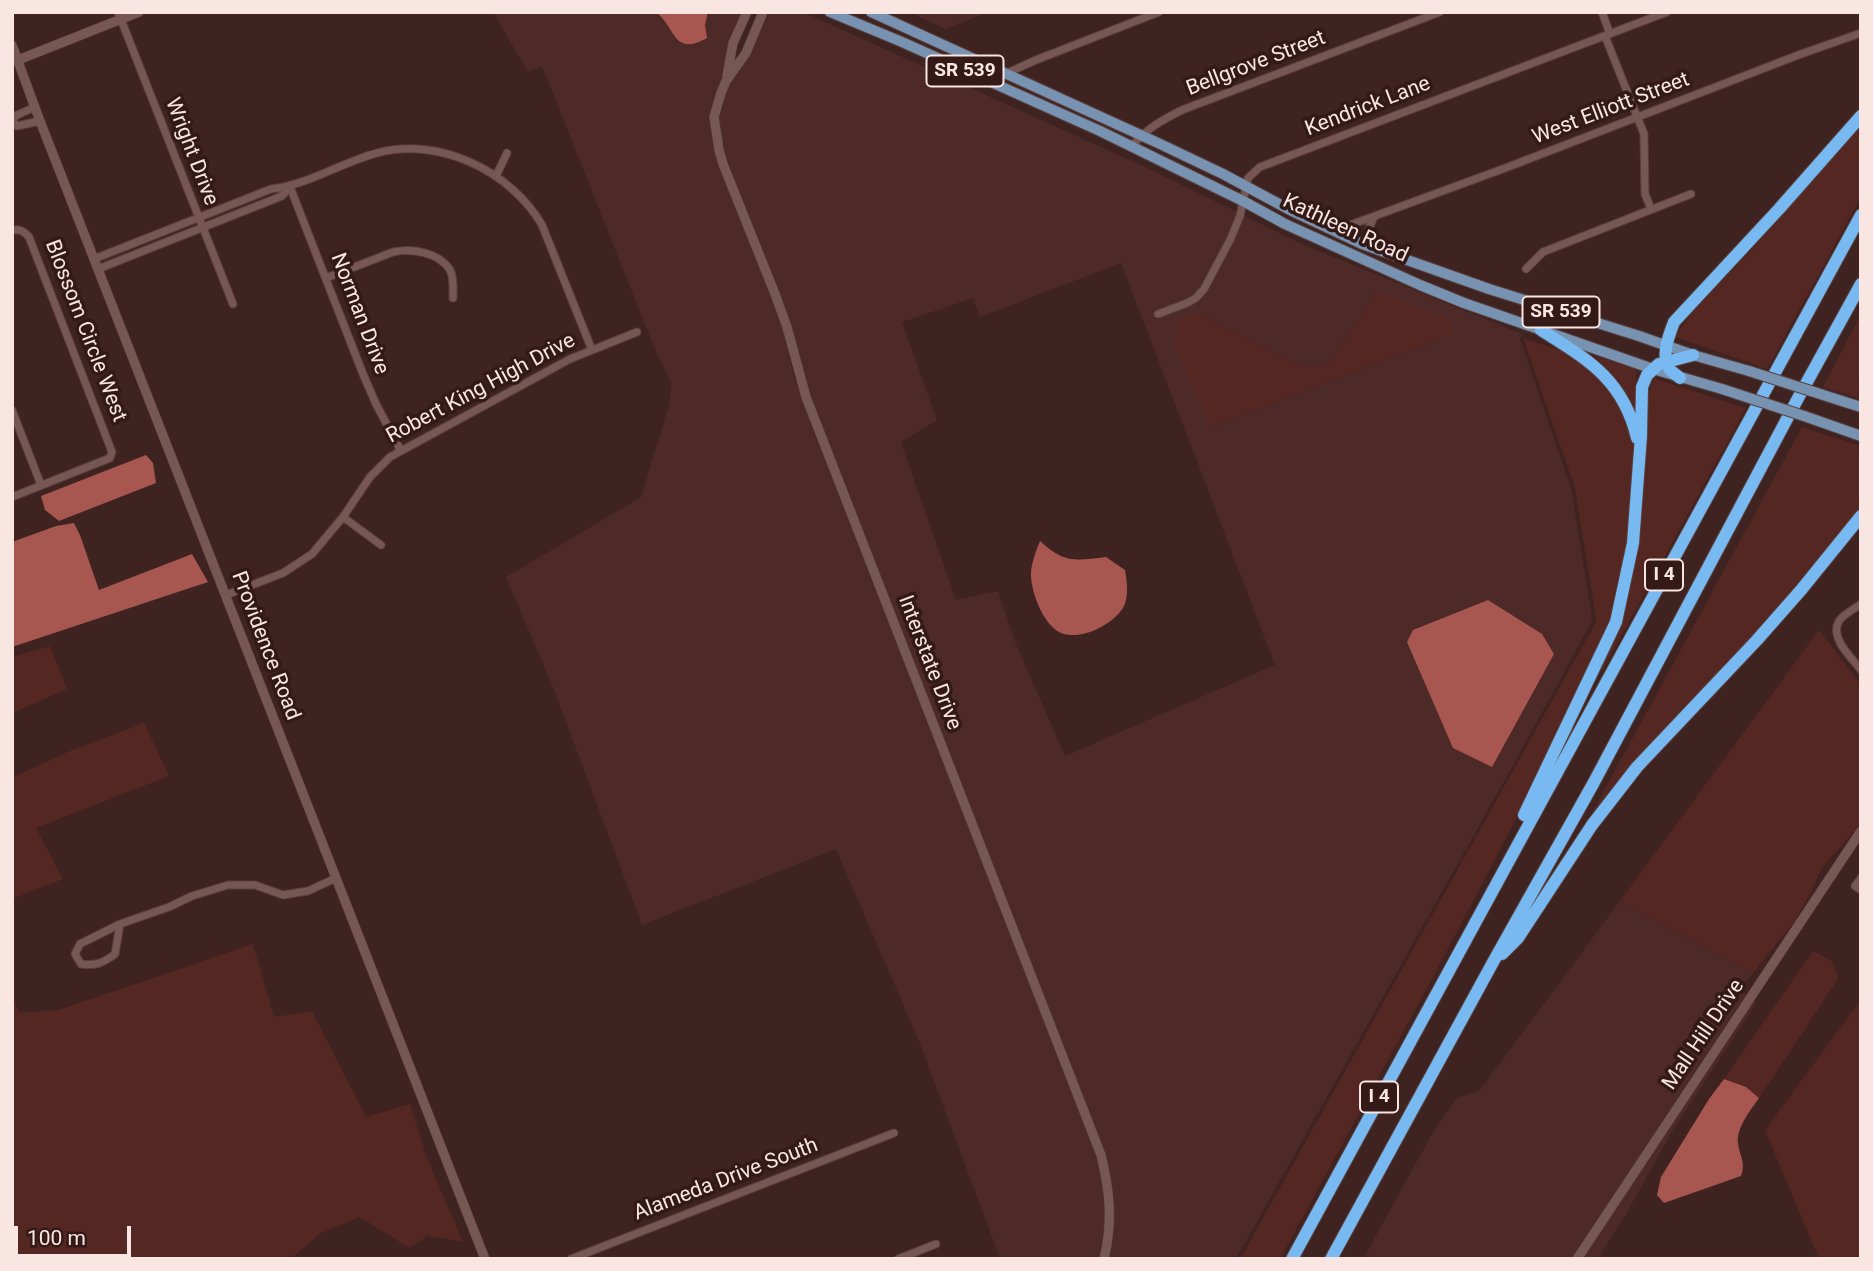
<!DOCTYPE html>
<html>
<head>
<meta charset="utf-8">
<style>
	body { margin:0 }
	#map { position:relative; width:1873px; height:1271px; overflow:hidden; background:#3f2321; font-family:Roboto,sans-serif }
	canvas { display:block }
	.frame { position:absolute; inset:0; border:14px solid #f9e6e3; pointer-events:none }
	.scale { position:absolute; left:14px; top:1226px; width:117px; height:32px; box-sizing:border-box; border:4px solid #f9e6e3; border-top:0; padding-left:9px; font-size:21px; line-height:24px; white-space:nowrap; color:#f9e6e3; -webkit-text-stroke:5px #341a17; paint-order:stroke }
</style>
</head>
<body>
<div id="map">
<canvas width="1873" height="1271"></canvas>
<div class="frame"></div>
<div class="scale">100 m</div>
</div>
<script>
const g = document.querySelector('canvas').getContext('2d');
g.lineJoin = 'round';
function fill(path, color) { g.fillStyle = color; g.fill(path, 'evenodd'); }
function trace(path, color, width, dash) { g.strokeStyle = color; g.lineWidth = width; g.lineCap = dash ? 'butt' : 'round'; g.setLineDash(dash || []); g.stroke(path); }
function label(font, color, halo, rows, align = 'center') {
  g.font = font + ' Roboto,sans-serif'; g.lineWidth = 7; g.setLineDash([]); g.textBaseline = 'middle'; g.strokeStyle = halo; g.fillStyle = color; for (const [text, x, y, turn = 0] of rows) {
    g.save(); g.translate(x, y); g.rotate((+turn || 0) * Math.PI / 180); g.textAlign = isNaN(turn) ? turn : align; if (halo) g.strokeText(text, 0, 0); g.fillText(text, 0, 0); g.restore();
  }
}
fill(new Path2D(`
	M493 12H656L661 17 676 39 705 25 708 12H742L729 41 722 79 717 92 711 115 783 328 794 376 802 398 1097 1156 1106 1199V1221L1100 1259H1000L921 1046 836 849 642 925 553 687 506 577 641 497 670 402 671 382 654 347 542 66 528 72Z
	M768 12H803L1145 167 1237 212 1226 238 1201 286 1194 294 1185 299 1153 311 1156 319 1189 307 1198 302 1207 293 1233 243 1245 216 1302 244 1522 334 1520 339 1571 488 1592 618 1591 623 1512 767 1236 1259H1108L1114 1222V1198L1105 1153 810 396 723 149 719 117 725 95 730 83 749 56ZM1121 263 1275 665 1065 756 1016 644 998 591 956 600 901 442 937 420 902 322 973 298 980 317ZM1376 290 1453 332 1432 342 1209 428 1199 314 1292 362 1312 368 1331 361 1362 315Z
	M909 12H989L945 29Z
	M1620 901 1753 973 1741 989 1746 994 1572 1259H1363L1436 1127 1457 1098 1480 1090Z
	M1753 1000 1756 1004 1673 1130 1625 1216 1604 1248 1600 1259H1582Z`), '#4d2a27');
fill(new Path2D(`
	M1861 122V197L1767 369 1675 337C1696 304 1730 275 1756 245 1792 205 1824 162 1861 122Z
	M1376 290 1453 322V333L1432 342 1209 428 1175 345 1179 318 1199 314 1292 362 1312 368 1331 361 1362 315Z
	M1861 314V399L1823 387Z
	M1523 338 1562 351 1591 370 1621 403 1633 442 1634 458 1628 541 1608 631 1545 764 1441 962 1280 1259H1240L1595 624 1596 618 1575 488Z
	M1595 356 1636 369V408L1635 411 1615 378Z
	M1653 378 1746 408 1602 671H1600L1615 632 1648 398Z
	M1802 427 1861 446V509L1785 604 1589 823 1587 822Z
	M1819 630 1861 685V823L1821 869 1811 893 1793 923 1753 973 1620 901Z
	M50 646 67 689 12 713V657Z
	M144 723 169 776 36 828 63 879 12 899V778L70 751Z
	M253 944 274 1017 312 1011 366 1117 410 1104 427 1158 463 1242 425 1235 426 1237 409 1248 360 1217 321 1233 294 1256 280 1259H12V994L19 1013 59 1010Z
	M1813 951 1832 961 1838 979 1759 1098 1746 1087 1724 1079Z
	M1861 1000V1259H1819L1765 1130Z`), '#542723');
fill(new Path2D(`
	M656 12H708L705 25 707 38C673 57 676 28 656 12Z
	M146 455 153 463 156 483 59 521 45 510 41 496Z
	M74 523 80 535 99 590 192 554 208 582 12 647V542L56 526Z
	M1040 541C1064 563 1075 561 1106 557L1125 570C1127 582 1129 597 1123 608 1112 625 1081 641 1061 633 1043 625 1030 590 1031 572 1032 561 1036 551 1040 541Z
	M1488 600 1542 634 1554 654 1492 767 1453 748 1407 642 1413 630Z
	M1724 1079 1746 1087 1759 1098C1751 1110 1736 1127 1738 1144 1740 1156 1746 1164 1741 1176L1664 1203 1657 1195 1661 1177 1709 1099Z`), '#a75650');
const minor = new Path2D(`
	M118 12 233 304
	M1602 12 1610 34
	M1605 36 1644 134 1645 194 1651 209
	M1007 73 1036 60 1159 12
	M12 120 17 115 35 107
	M12 121 17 126 40 121
	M1132 146C1146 129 1162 120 1182 110L1440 12
	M496 176 507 153
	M290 187 363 374 376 404 401 451
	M12 230C20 229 24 231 29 237L112 452 110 458 12 497
	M1334 231 1508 167 1801 54 1861 33
	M1368 247 1369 228 1374 217
	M94 259 271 189C308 185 340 163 377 153 438 136 511 171 542 225L592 350
	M98 269 282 196 289 188
	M1526 269 1543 252 1691 194
	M326 278 393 252C411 248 439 252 450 270 454 277 453 289 453 298
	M1158 314 1187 303 1196 298 1204 289 1230 240 1240 216 1248 178 1260 167 1667 12
	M12 410 41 485
	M343 517 381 545
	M226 595 283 573 312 554 343 517 370 477 390 457 570 359 637 332
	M1861 604C1854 609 1844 614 1839 621 1829 638 1852 658 1861 670
	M1861 878 1855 886 1861 890
	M120 924 115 954C103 963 96 966 81 964L75 954 80 944 120 924 169 907 192 896 228 885H255L283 895 308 891 336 878
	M571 1259 894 1133
	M898 1259 936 1244`);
const tertiary = new Path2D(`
	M763 12 746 53 726 81 721 93 714 117 719 150 723 164 775 294 787 327 806 397 1101 1155C1110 1192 1113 1221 1104 1259
	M12 45 40 121 485 1259
	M18 60 139 12
	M727 76 733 43 747 12
	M1577 1259 1861 831`);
const primary = new Path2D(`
	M830 12 902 42 1100 131 1243 201 1285 224 1420 285 1464 303 1653 369 1722 389
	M871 12 1158 143 1223 174 1292 211 1362 244 1489 289 1639 336 1693 355 1749 371
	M1848 403 1861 407
	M1804 416 1861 436`);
const motorway = new Path2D(`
	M1541 330C1588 360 1623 379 1637 438
	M1680 378C1679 377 1671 371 1670 370 1660 357 1669 335 1674 322L1779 209 1861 116
	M1524 815 1616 622 1633 543 1641 436 1642 387 1647 375 1659 364 1693 355
	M1502 954 1518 938 1592 825 1637 767 1757 640 1801 590 1861 516
	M1292 1259 1861 215
	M1331 1259 1492 964 1593 784 1797 400 1861 284`);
trace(minor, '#58403e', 9);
trace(tertiary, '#58403e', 10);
trace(primary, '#58403e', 12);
trace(motorway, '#58403e', 14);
trace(minor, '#775753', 7);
trace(tertiary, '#775753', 9);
trace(primary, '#7892b2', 10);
trace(motorway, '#78b9f1', 12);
const primaryBridge = new Path2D(`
	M1749 371 1848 403
	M1722 389 1804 416`);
trace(primaryBridge, '#58403e', 12, []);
trace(primaryBridge, '#7892b2', 10);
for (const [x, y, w] of [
	[965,71,77],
	[1561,312,77],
	[1664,575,38],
	[1379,1097,38]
]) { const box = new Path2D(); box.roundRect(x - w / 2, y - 15.5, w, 31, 5); g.fillStyle = '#341a17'; g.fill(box); trace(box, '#f9e6e3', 2); }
label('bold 19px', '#f9e6e3', null, [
	["SR 539",965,71],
	["SR 539",1561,312],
	["I 4",1664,575],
	["I 4",1379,1097]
]);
label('21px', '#f9e6e3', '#341a17', [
	["Bellgrove Street",1256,64,-21],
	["Kendrick Lane",1368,107,-21],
	["West Elliott Street",1611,109,-21],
	["Wright Drive",191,152,69],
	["Kathleen Road",1345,229,25],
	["Norman Drive",359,314,69],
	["Blossom Circle West",85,331,69],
	["Robert King High Drive",481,389,-28],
	["Providence Road",265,646,69],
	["Interstate Drive",929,663,69],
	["Mall Hill Drive",1704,1035,-56],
	["Alameda Drive South",726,1180,-21]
]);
</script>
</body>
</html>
